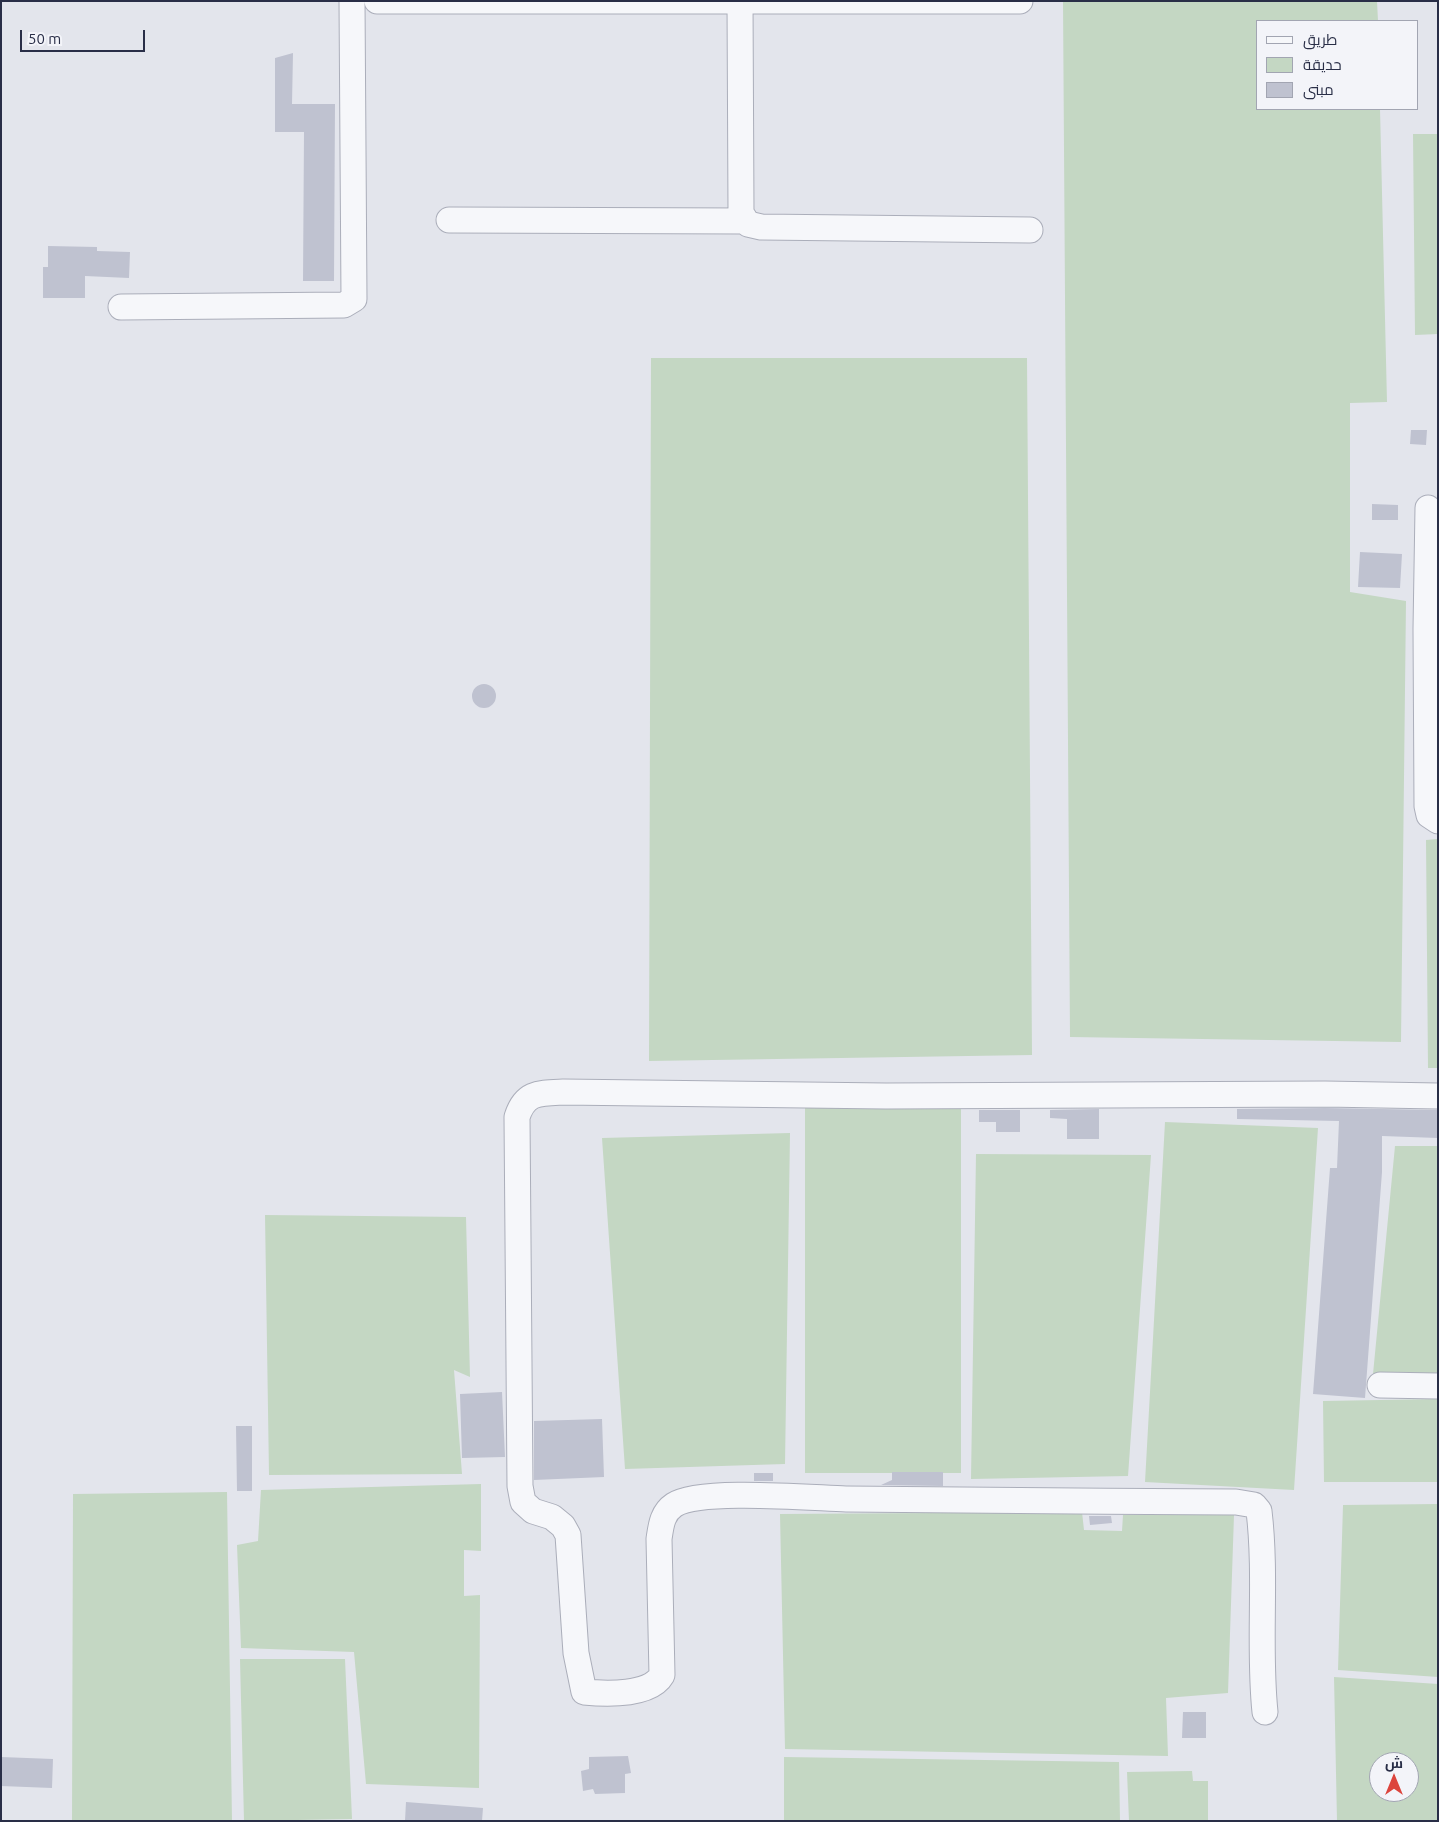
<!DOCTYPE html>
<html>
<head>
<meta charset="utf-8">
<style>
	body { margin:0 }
	#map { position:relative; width:1439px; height:1822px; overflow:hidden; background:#e3e5ec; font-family:Ubuntu,Cairo,sans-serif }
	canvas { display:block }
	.frame { position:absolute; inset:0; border:2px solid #292e47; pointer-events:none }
	.legend { position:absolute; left:1256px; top:20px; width:162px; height:90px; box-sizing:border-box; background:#f3f4f9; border:1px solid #a2a5b2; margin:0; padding:6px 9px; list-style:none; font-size:15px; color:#292e47 }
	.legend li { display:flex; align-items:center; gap:10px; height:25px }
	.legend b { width:25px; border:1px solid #a2a5b2 }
	.north { position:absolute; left:1369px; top:1752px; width:50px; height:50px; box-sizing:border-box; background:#f3f4f9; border:1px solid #a2a5b2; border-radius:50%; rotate:0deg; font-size:14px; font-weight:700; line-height:20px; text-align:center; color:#292e47 }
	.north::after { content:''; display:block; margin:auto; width:18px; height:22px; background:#dc453d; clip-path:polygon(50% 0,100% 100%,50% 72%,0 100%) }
	.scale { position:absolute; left:20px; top:30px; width:125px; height:22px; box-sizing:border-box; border:2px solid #292e47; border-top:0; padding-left:6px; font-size:15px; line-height:18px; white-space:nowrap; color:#292e47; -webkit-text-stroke:4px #f3f4f9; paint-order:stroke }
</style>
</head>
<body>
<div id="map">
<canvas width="1439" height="1822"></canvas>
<div class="frame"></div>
<ul class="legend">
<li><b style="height:6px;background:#f6f7fa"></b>طريق</li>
<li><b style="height:14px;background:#c4d7c3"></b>حديقة</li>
<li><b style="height:14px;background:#bfc2d0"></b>مبنى</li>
</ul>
<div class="north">ش</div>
<div class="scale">50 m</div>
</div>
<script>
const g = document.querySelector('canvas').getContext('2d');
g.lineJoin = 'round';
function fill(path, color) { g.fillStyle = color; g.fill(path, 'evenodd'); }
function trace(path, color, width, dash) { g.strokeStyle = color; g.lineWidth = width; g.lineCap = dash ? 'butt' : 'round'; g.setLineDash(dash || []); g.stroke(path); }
fill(new Path2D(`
	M1063 1H1377L1378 21H1258V109H1380L1387 402 1350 403V592L1406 601 1401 1042 1070 1037Z
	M1413 134H1438V334L1415 335Z
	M651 358H1027L1032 1055 649 1061Z
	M1438 839V1068H1428L1426 840Z
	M805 1107H961V1473H805Z
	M1165 1122 1318 1128 1294 1490 1145 1482Z
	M790 1133 785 1464 625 1469 602 1138Z
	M1395 1146H1438V1375L1373 1374Z
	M976 1154 1151 1155 1128 1476 971 1479Z
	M265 1215 466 1217 470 1377 454 1370 462 1474 269 1475Z
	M1438 1399V1482H1324L1323 1401Z
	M481 1484V1551L464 1550V1596L480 1595 479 1788 366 1784 354 1652 241 1648 237 1545 258 1541 261 1490Z
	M227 1492 232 1821H72L73 1494Z
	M1438 1504V1677L1338 1670 1343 1505Z
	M1082 1512 1084 1530 1122 1531 1123 1515H1234L1228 1693 1166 1698 1168 1756 785 1749 780 1514Z
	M240 1659H345L352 1819 244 1821Z
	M1334 1677 1438 1684V1821H1337ZM1379 1762H1409V1792H1379Z
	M784 1757 1119 1762 1120 1821H784Z
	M1192 1771 1193 1781H1208V1821H1129L1127 1772Z`), '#c4d7c3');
fill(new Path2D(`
	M293 53 292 104H335L334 281H303L304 132H275V58Z
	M48 246 97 247V251L130 252 129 278 85 276V298H43V267H48Z
	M1411 430H1427L1426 445 1410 444Z
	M1372 504 1398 505V520H1372Z
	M1360 552 1402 554 1400 588 1358 587Z
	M472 696a12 12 0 1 1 24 0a12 12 0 1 1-24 0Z
	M1325 1108 1438 1110V1138L1382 1136V1172L1365 1398 1313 1394 1330 1168H1337L1339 1121 1237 1119V1109Z
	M1099 1109V1139H1067V1119L1050 1118V1110Z
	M979 1110H1020V1132H996V1122H979Z
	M502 1392 505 1457 462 1458 460 1394Z
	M602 1419 604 1477 534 1480V1421Z
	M236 1426H252V1491H237Z
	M892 1472H943V1486L881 1485 892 1480Z
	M754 1473H773V1481H754Z
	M1089 1516H1111L1112 1523 1090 1525Z
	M1183 1712H1206V1738H1182Z
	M628 1756 631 1773 625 1774V1793L595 1794 593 1789 583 1791 581 1771 589 1769V1757Z
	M1 1757 53 1759 52 1788 1 1786Z
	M406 1802 483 1808 482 1821H405Z`), '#bfc2d0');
const minor = new Path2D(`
	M377 1H1020
	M740 1 741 213 748 224 761 227 1030 230
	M449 220 745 221
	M121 307 344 305 354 299 352 1
	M1428 508 1426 629 1427 806 1429 815 1438 821
	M1380 1385 1438 1386
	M1265 1712C1258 1646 1267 1578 1259 1511L1254 1505 1236 1502C1106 1501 976 1501 846 1499 812 1498 699 1488 674 1505 662 1513 661 1526 659 1539L662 1675C650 1696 606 1694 584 1692L576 1653 568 1535 563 1526 552 1517 533 1511 523 1502 520 1486 517 1117C525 1092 539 1093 563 1092L886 1096 1325 1094 1438 1096`);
trace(minor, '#abaeba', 27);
trace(minor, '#f6f7fa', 25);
</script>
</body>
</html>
